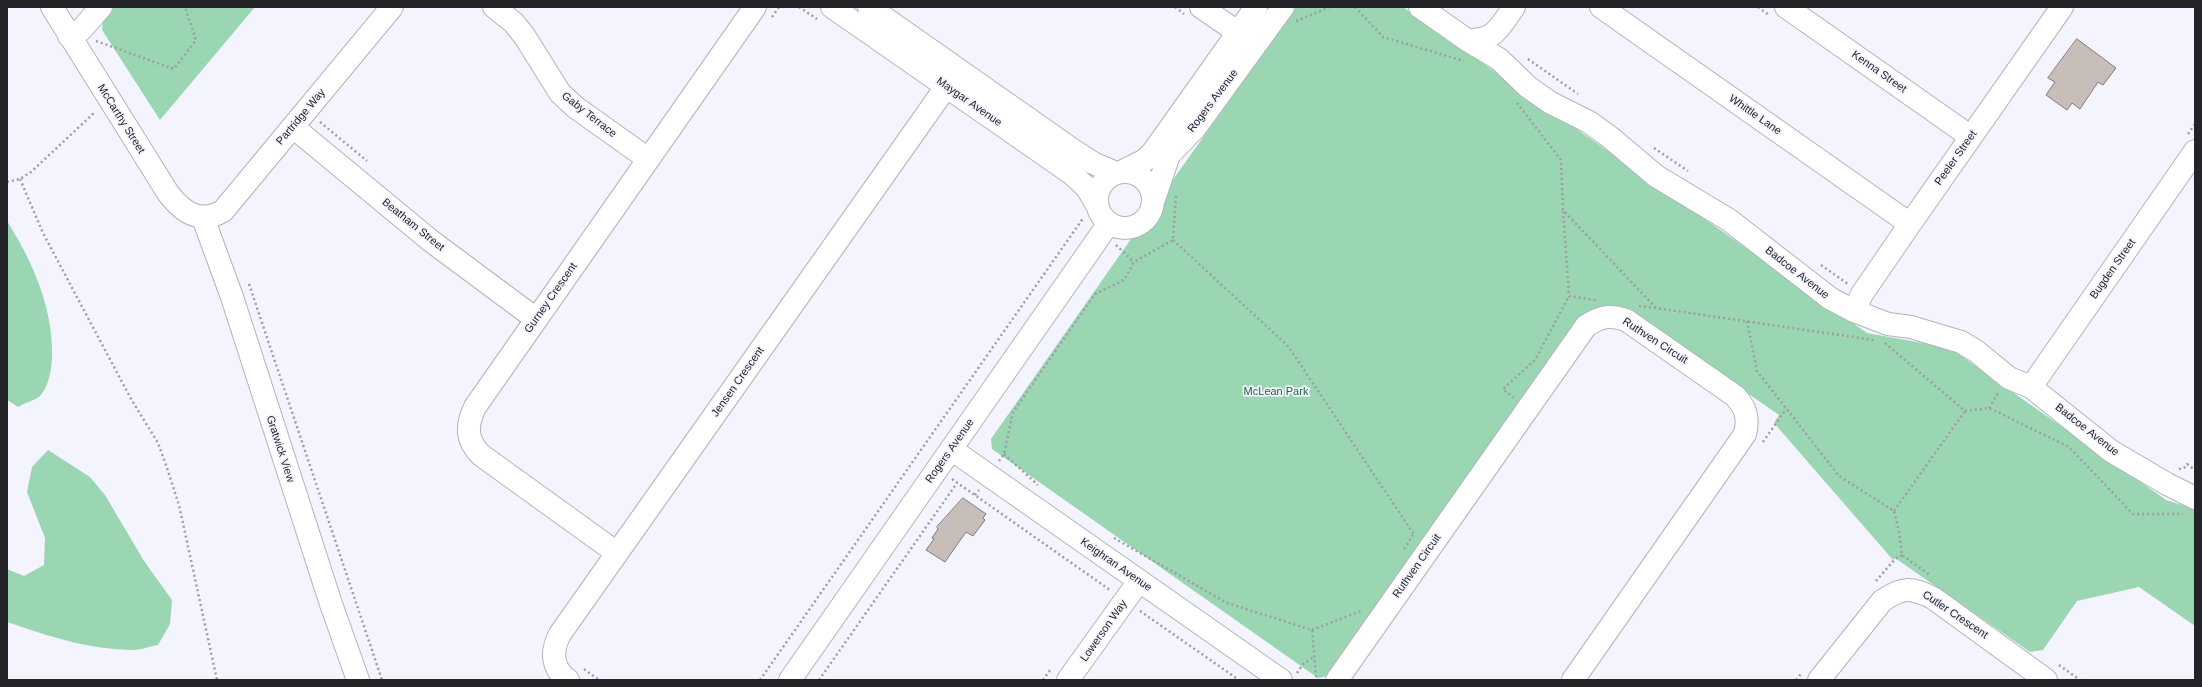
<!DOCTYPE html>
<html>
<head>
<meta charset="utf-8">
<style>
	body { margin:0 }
	#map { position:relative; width:2202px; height:687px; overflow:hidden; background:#f4f4fe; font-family:Helvetica,sans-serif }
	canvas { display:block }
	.frame { position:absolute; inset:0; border:8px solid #242428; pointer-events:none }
</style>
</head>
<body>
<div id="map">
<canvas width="2202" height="687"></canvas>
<div class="frame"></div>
</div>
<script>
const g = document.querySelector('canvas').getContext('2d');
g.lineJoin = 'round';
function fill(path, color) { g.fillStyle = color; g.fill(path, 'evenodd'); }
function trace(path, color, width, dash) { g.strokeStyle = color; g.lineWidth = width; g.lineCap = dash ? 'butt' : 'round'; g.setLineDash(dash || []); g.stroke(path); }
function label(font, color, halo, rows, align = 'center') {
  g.font = font + ' Helvetica,sans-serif'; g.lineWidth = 3.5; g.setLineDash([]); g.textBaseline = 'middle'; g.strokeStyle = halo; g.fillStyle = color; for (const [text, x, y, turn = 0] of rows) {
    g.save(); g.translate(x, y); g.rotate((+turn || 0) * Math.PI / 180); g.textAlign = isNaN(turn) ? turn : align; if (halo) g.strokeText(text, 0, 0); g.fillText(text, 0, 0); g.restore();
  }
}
fill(new Path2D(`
	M114 7H255L160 120 102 30 103 19Z
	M1296 7H1403L1867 333 1950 348 2166 500 2195 509V626L2139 587 2077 601 2043 650 2030 652 1895 558 1893 560 1774 423 1779 415 1629 311C1610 301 1591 306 1577 322L1328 676 1318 678 992 449 991 439 1131 239C1154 225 1160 214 1167 188Z
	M7 221C33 262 54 310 52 359 51 371 49 386 40 396 34 401 24 403 18 407L7 400Z
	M48 450 90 477 105 495 144 561 172 600 170 624 158 645C150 646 141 650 134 650 90 650 48 636 7 622V569L24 576 44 565 45 538 27 492 32 467Z`), '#9bd6b3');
const building = new Path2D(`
	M2077 39 2116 68 2103 85 2098 82 2080 109 2072 103 2067 110 2046 95 2055 82 2048 78Z
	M963 498 986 514 983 518 985 520 973 536 966 532 945 562 926 550 934 539 932 538 938 529 937 527Z`);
fill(building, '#c7beb9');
trace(building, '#827a75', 1);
const minor = new Path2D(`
	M52 7 168 193C183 213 200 224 223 211L392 7
	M494 7 514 23 525 37 560 93 575 107 648 159
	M832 7 1072 174 1087 188 1097 205
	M869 7 1073 150 1093 163 1116 173
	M1201 7 1249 40
	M1420 7 1467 40 1499 59 1528 87 1551 103 1589 122 1611 138 1656 176 1729 220 1831 299 1854 311 1888 324 1911 327 1961 342 1976 351 2009 378 2031 387 2111 451 2167 484 2195 498
	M1601 7 1910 224
	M1786 7 1971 137
	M69 36 81 30 101 7
	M1467 40C1495 41 1499 28 1514 7
	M293 127 431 241 536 319
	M1097 200a28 28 0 1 1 56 0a28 28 0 1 1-56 0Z
	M1121 172 1145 160 1153 152 1256 7
	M1154 199 1169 155 1195 128 1283 7
	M203 218 232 297 331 604 358 680
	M1854 311 1862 294 1910 224 2062 7
	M2031 387 2195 151
	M951 449 1281 680
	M617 553 481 455C466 440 466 426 475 407L755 7
	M568 680C551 668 551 651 560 634L958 70
	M790 680 1109 223
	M1068 680 1139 581
	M1337 680 1586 326C1601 316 1609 315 1626 320L1735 396C1746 408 1749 418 1745 434L1573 680
	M1819 680 1882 601C1902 587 1911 587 1933 598L2046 680`);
trace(minor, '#b2b3bc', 24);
trace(new Path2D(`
	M799 7 817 19
	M1175 7 1184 14
	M1355 7 1383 37 1464 61
	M1758 7 1769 15
	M772 17 779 7
	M1296 21 1330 7
	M96 41 174 69 196 40 185 7
	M1528 59 1578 94
	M1517 103 1561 160 1563 210 1656 308 1874 340
	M320 122 367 161
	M2188 134 2195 124
	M1654 148 1688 171
	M20 179 43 233 131 399 158 443 166 465 179 505 217 680
	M7 182 20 179 31 172 95 112
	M1563 211 1569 296 1596 300
	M1173 240 1288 346 1415 536
	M1116 245 1134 262
	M1821 265 1848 284
	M249 284 382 680
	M1639 306 1656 308
	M1747 321 1757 371 1839 476 1894 511 1899 531 1902 555 1930 575
	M1885 343 1965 411 1989 408 2069 447 2133 514H2183
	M1514 398 1503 389 1535 360 1569 296
	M1989 408 1998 393
	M1763 442 1786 409
	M1004 454 1038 485
	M999 461 1004 454 1013 412 1095 294 1124 280 1134 262 1173 240 1176 196
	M2179 469 2184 468 2187 464 2195 470
	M952 479 1110 590
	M975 495 979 490
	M1894 511 1965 411
	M1114 538 1227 603 1312 630 1316 676 1320 678
	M1404 549 1413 535
	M1876 581 1895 559 1902 555
	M1140 611 1239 680
	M1312 630 1363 610
	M2059 665 2080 680
	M584 669 599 680
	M1297 673 1303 664 1314 657
	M760 680 1084 217
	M819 680 957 483
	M1043 680 1051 669
	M1796 680 1801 674`), '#9d9da4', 2.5, [2, 3]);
trace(minor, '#fff', 22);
label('11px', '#242428', '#f4f4fe', [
	["Kenna Street",1879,72,35],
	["Rogers Avenue",1213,101,-53],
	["Maygar Avenue",969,102,35],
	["Gaby Terrace",589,115,38],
	["Whittle Lane",1755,115,35],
	["Partridge Way",301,117,-50],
	["McCarthy Street",121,119,58],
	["Peeler Street",1956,158,-55],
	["Beatham Street",413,225,39],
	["Bugden Street",2113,269,-55],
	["Badcoe Avenue",1797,273,38],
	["Gurney Crescent",551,298,-55],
	["Ruthven Circuit",1655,341,33],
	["Jensen Crescent",738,382,-55],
	["Badcoe Avenue",2087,430,38],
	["Gratwick View",280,449,72],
	["Rogers Avenue",950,451,-55],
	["Keighran Avenue",1116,565,35],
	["Ruthven Circuit",1417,566,-55],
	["Cutler Crescent",1955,615,34],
	["Lowerson Way",1104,631,-55]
]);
label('11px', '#255f41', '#f4f4fe', [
	["McLean Park",1276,392]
]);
</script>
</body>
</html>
